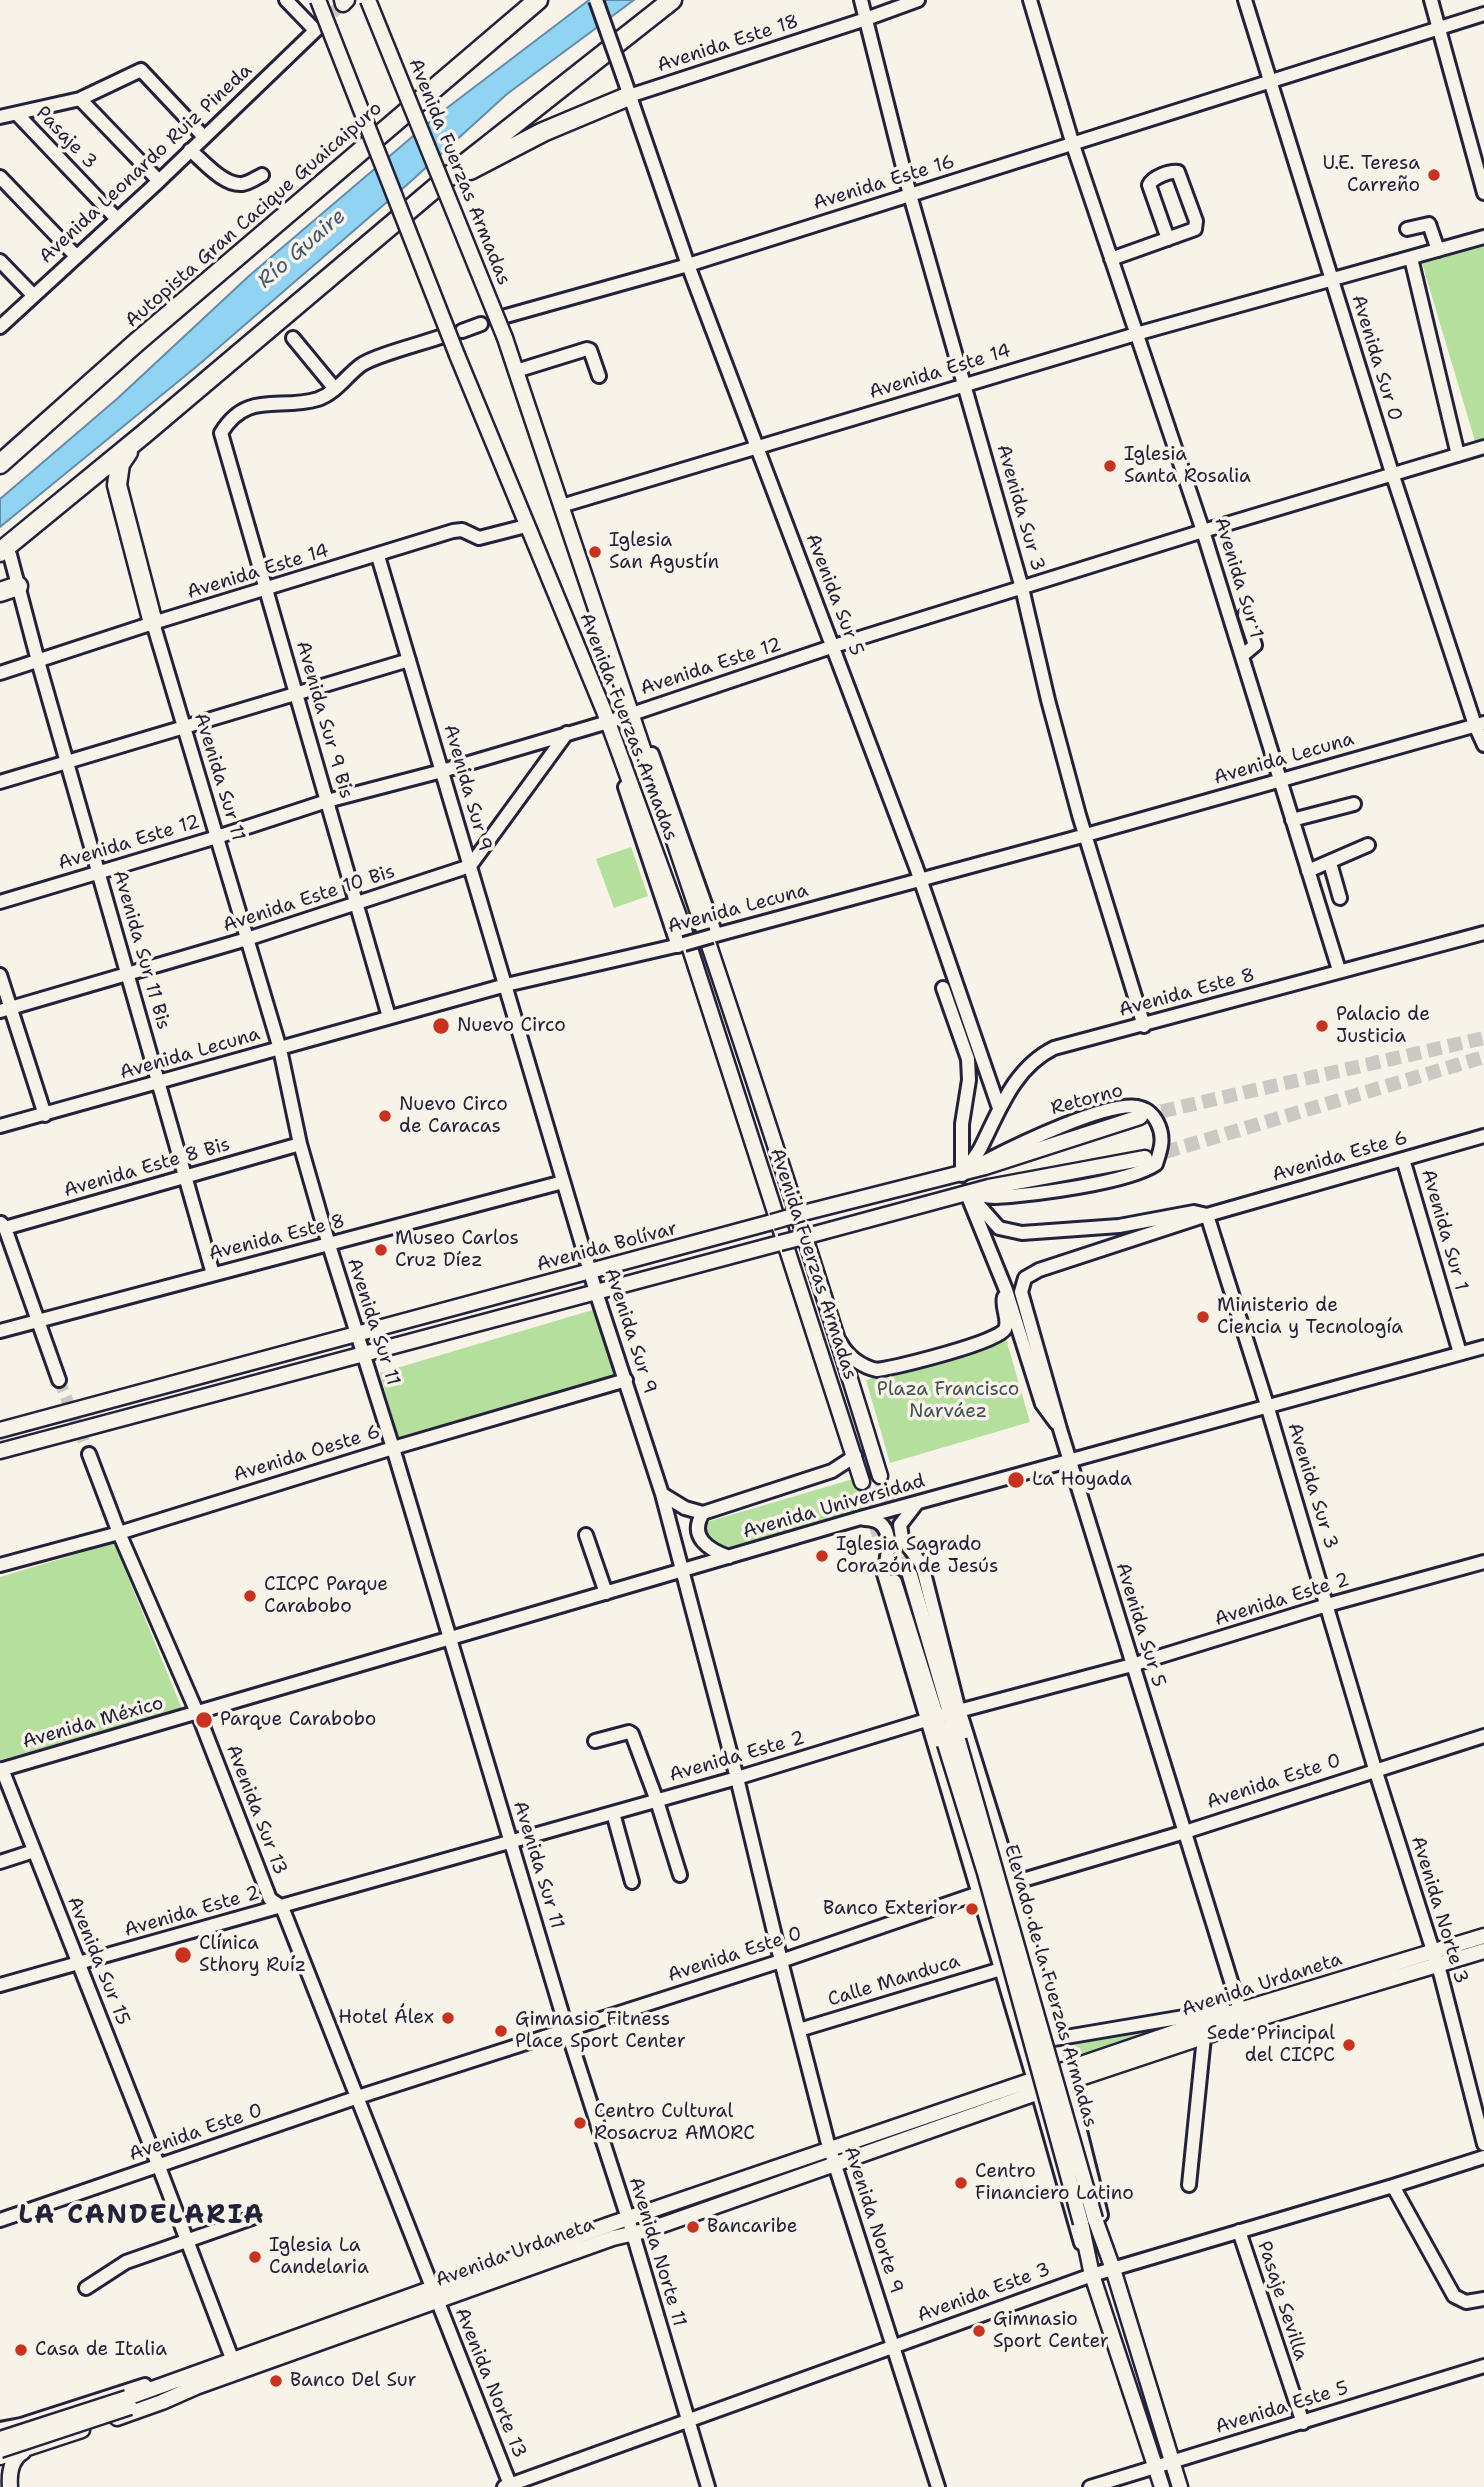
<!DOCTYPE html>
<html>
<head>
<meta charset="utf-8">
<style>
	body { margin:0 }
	canvas { display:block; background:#f7f3e8 }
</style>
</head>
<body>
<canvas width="1484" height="2487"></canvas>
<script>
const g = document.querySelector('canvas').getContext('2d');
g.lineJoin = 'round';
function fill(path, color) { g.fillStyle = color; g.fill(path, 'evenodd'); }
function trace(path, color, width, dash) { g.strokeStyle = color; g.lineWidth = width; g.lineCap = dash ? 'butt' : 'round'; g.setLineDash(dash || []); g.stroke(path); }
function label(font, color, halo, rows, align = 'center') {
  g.font = font + ' "Shantell Sans",sans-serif'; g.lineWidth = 7; g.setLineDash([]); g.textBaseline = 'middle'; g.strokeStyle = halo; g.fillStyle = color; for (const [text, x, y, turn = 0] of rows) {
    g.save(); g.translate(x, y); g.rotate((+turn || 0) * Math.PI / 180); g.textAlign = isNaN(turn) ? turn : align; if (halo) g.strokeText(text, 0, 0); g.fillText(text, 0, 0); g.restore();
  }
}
fill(new Path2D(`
	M1484 245V438L1475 441 1422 263Z
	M631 847 648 896 614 908 596 859Z
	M596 1309 615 1375 399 1439 380 1373Z
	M1006 1339 1030 1422 890 1463 866 1380Z
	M853 1479 863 1510 719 1550 707 1538V1522Z
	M114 1543 182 1709 0 1760V1577Z
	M1177 2024 1065 2064 1059 2043Z`), '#b4df9c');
const water = new Path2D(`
	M589 0H634L507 94 409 183 196 367 0 527V499L118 398 250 275 439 114Z`);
fill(water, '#90d3f2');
trace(water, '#648ca9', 2);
trace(new Path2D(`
	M320 26 338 8
	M59 1380 89 1454`), '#ccc9c5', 12, [12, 6]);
trace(new Path2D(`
	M1141 1116 1484 1038
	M1145 1158 1484 1057
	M880 1476 910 1575
	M862 1482 894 1582`), '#ccc9c5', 14, [14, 7]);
const minor = new Path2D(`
	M286 0 315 30
	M861 0 910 195 1022 588 1048 700 1079 815 1144 1026
	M1030 0 1073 145 1203 531 1339 970
	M1245 0 1392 473 1475 725 1484 745
	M1431 0 1484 193
	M623 76 688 265 916 867 999 1108
	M629 96 866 19 918 0
	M80 99 159 181
	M17 114 117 219
	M0 117 80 99 141 70 204 137
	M190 150C203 161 224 186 242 184 249 183 256 178 262 175
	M0 177 76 256
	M1407 229 1429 224 1438 250
	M1411 258 1458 455
	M1111 259 1195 229 1196 221 1178 172C1169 171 1153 177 1149 185L1168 239
	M0 261 33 295
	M506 316 688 265 1484 14
	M0 327 159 181 317 29
	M462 331 481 324
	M293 338 335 389
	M516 371 587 349 590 350 599 376
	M561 506 1136 334 1484 237
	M10 555 38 661 213 1274
	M378 556 596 1292 662 1494 737 1778 781 1961 827 2140 938 2487
	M153 623 280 1049 300 1144 329 1245 393 1448 567 2030 633 2234 708 2487
	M1242 656 1255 645 1245 615
	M0 673 153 623 453 531 462 530 479 538 526 526
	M652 754 716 935
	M0 782 409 660
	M625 787 678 946
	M1292 820 1354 804
	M1330 863 1340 898
	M1308 871 1368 845
	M0 902 217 837 327 801 442 771 608 722 834 646 1203 531 1484 447
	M712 936 1086 835 1484 723
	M0 975 45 1115
	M943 988 968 1059 969 1080 962 1124V1175
	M0 1011 247 939 470 866 567 733
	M389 1017 221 433C247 390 279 411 318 399 336 393 346 376 361 365 375 355 424 343 443 336
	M0 1126 506 985 684 944
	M1403 1159 1460 1353
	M962 1174C968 1165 976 1157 981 1147 1000 1109 1014 1068 1054 1048L1484 933
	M967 1192 999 1228 1022 1233 1119 1226 1194 1212 1207 1215 1484 1136
	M968 1193C977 1194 987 1197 995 1197 1032 1195 1128 1183 1156 1164 1161 1149 1165 1137 1157 1122 1154 1116 1148 1110 1141 1108 1114 1097 1011 1148 984 1162
	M969 1199 1006 1290 1042 1404 1056 1423
	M1 1223 5 1228 59 1380
	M5 1228 300 1144
	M0 1331 563 1182
	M840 1342C847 1356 862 1367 877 1370 896 1367 998 1343 1005 1329 1010 1320 1001 1307 1004 1297
	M89 1454 119 1533 202 1724 270 1899 282 1907 511 2487
	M662 1494 685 1508 703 1513 832 1471 855 1456
	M917 1503 900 1525 902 1538 922 1565 957 1703 1013 1883 1054 2039 1225 2010
	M703 1513C688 1537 709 1550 729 1557
	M864 1519C897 1519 888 1553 884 1574L1034 2080
	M586 1535 606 1593
	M0 1565 119 1533 393 1448 626 1380
	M595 1741 629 1732 632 1734 657 1801 680 1875
	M2 1769 159 2167 233 2361
	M0 1770 864 1517 1484 1347
	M613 1813 632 1882
	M0 1862 34 1851
	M0 1985 737 1778 936 1717 1132 1665 1327 1605 1484 1562
	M1243 2020 1060 1429 1021 1292 1025 1278 1039 1270 1207 1215 1267 1405 1375 1769 1441 1976 1484 2144
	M799 2030 1001 1969
	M1068 2083 1101 2215
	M1038 2092 1081 2243
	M1189 2185 1204 2037
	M1393 2186 1454 2296 1466 2302 1484 2299
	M0 2220 358 2097 781 1961 979 1893 1185 1832 1484 1736
	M1239 2231 1303 2423
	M86 2288 126 2262 252 2218
	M0 2429 21 2425 145 2385
	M504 2487 1092 2275 1393 2186 1484 2157
	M1090 2487 1484 2366`);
const major = new Path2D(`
	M342 0 343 4 347 0
	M505 338C631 717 763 1094 880 1476
	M457 355 604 711 685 933 862 1482
	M803 1213 985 1167 1140 1117
	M811 1235 989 1187 1145 1158
	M0 1430 772 1222
	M0 1451 780 1243
	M910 1575 958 1740
	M894 1582 945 1744
	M1052 2074 1240 2010 1484 1936
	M1056 2086 1257 2019 1484 1951
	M1095 2219 1113 2269 1180 2487
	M1081 2223 1092 2275 1162 2487
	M127 2398 608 2225 1041 2077
	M117 2418 162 2402 196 2387 613 2238 648 2230 1045 2090
	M0 2457 82 2430
	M10 2487C9 2474 11 2459 23 2452`);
const highway = new Path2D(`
	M470 170 543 132 629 96
	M128 452 120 464 117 485 153 623
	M0 464 137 342 538 0
	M0 552 144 434 454 172 672 0
	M0 592 18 586`);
trace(minor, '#22223b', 18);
trace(major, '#22223b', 19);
trace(highway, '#22223b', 23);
trace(minor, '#f7f3e8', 12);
trace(major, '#f7f3e8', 14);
trace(highway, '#f7f3e8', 18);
const minorBridge = new Path2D(`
	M596 0 623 76
	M684 944 712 936`);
const majorBridge = new Path2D(`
	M318 0 457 355
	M368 0 505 338
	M772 1222 803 1213
	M780 1243 811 1235
	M958 1740 1095 2219
	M945 1744 985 1873 1081 2223
	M0 2439 127 2398
	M0 2450 130 2407`);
trace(minorBridge, '#22223b', 18, []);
trace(majorBridge, '#22223b', 19, []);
trace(minorBridge, '#f7f3e8', 12);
trace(majorBridge, '#f7f3e8', 14);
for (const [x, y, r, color] of [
	[1434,175,7,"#c8321e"],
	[1110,466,7,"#c8321e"],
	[595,552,7,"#c8321e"],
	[441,1026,9,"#c8321e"],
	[1322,1026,7,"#c8321e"],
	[385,1116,7,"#c8321e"],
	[381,1250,7,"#c8321e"],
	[1203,1317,7,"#c8321e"],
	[1016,1480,9,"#c8321e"],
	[822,1556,7,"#c8321e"],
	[250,1596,7,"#c8321e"],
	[204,1720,9,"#c8321e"],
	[972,1909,7,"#c8321e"],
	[183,1955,9,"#c8321e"],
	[448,2018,7,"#c8321e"],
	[501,2031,7,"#c8321e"],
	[1349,2045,7,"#c8321e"],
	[580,2123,7,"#c8321e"],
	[961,2183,7,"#c8321e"],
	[693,2227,7,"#c8321e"],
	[255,2257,7,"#c8321e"],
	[979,2331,7,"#c8321e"],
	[21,2350,7,"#c8321e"],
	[276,2381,7,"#c8321e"]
]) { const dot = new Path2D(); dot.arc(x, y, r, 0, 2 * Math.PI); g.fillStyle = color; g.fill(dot); trace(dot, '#f7f3e8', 2.5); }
label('19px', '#22223b', '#f7f3e8', [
	["Avenida Este 18",728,44,-18],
	["Pasaje 3",66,138,46],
	["Avenida Leonardo Ruiz Pineda",146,164,-43],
	["Avenida Fuerzas Armadas",459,172,68],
	["Avenida Este 16",884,183,-17],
	["Autopista Gran Cacique Guaicaipuro",254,215,-41],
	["Avenida Sur 0",1376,358,73],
	["Avenida Este 14",940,372,-17],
	["Avenida Sur 3",1020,508,74],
	["Avenida Este 14",258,572,-17],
	["Avenida Sur 1",1238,578,73],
	["Avenida Sur 5",834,595,69],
	["Avenida Este 12",711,667,-18],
	["Avenida Sur 9 Bis",324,720,74],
	["Avenida Fuerzas Armadas",628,727,69],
	["Avenida Lecuna",1284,759,-16],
	["Avenida Sur 11",219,777,73],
	["Avenida Sur 9",467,788,74],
	["Avenida Este 12",129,843,-17],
	["Avenida Este 10 Bis",309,899,-18],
	["Avenida Lecuna",738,909,-15],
	["Avenida Sur 11 Bis",141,950,74],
	["Avenida Este 8",1187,993,-15],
	["Avenida Lecuna",190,1054,-16],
	["Retorno",1087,1100,-15],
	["Avenida Este 6",1340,1157,-16],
	["Avenida Este 8 Bis",147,1168,-16],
	["Avenida Sur 1",1444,1230,74],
	["Avenida Este 8",277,1238,-14],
	["Avenida Bolívar",607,1247,-15],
	["Avenida Fuerzas Armadas",813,1264,72],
	["Avenida Sur 11",373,1322,72],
	["Avenida Sur 9",630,1331,72],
	["Avenida Oeste 6",307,1454,-17],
	["Avenida Sur 3",1312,1486,73],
	["Avenida Universidad",834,1507,-16],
	["Avenida Este 2",1282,1600,-17],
	["Avenida Sur 5",1140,1625,73],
	["Avenida México",93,1723,-16],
	["Avenida Este 2",737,1757,-16],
	["Avenida Este 0",1274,1782,-18],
	["Avenida Sur 13",256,1810,69],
	["Avenida Sur 11",538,1865,73],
	["Avenida Norte 3",1439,1910,73],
	["Avenida Este 2",192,1912,-16],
	["Avenida Este 0",735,1955,-18],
	["Avenida Sur 15",98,1961,68],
	["Calle Manduca",894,1981,-17],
	["Avenida Urdaneta",1262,1985,-18],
	["Elevado de la Fuerzas Armadas",1050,1986,74],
	["Avenida Este 0",196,2133,-19],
	["Avenida Norte 9",873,2220,72],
	["Avenida Norte 11",657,2252,73],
	["Avenida Urdaneta",515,2253,-20],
	["Avenida Este 3",984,2293,-20],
	["Pasaje Sevilla",1282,2301,72],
	["Avenida Norte 13",490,2383,68],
	["Avenida Este 5",1282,2408,-17]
]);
label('19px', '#22223b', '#f7f3e8', [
	["U.E. Teresa",1420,164,"right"],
	["Carreño",1420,186,"right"],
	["Iglesia",1124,455],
	["Santa Rosalia",1124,477],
	["Iglesia",609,541],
	["San Agustín",609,563],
	["Palacio de",1336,1015],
	["Justicia",1336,1037],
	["Nuevo Circo",457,1026],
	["Nuevo Circo",399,1105],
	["de Caracas",399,1127],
	["Museo Carlos",395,1239],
	["Cruz Díez",395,1261],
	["Ministerio de",1217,1306],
	["Ciencia y Tecnología",1217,1328],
	["La Hoyada",1032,1480],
	["Iglesia Sagrado",836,1545],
	["Corazón de Jesús",836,1567],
	["CICPC Parque",264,1585],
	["Carabobo",264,1607],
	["Parque Carabobo",220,1720],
	["Banco Exterior",958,1909,"right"],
	["Clínica",199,1944],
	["Sthory Ruíz",199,1966],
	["Hotel Álex",434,2018,"right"],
	["Gimnasio Fitness",515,2020],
	["Place Sport Center",515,2042],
	["Sede Principal",1335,2034,"right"],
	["del CICPC",1335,2056,"right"],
	["Centro Cultural",594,2112],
	["Rosacruz AMORC",594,2134],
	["Centro",975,2172],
	["Financiero Latino",975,2194],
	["Bancaribe",707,2227],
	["Iglesia La",269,2246],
	["Candelaria",269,2268],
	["Gimnasio",993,2320],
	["Sport Center",993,2342],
	["Casa de Italia",35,2350],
	["Banco Del Sur",290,2381]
], 'left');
label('19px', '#465153', '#f7f3e8', [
	["Plaza Francisco",948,1390],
	["Narváez",948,1412]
]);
label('italic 21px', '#435772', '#f7f3e8', [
	["Río Guaire",302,249,-41]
]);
g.letterSpacing = '2px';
label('bold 26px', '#22223b', '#f7f3e8', [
	["LA CANDELARIA",142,2216]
]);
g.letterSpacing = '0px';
</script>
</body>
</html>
